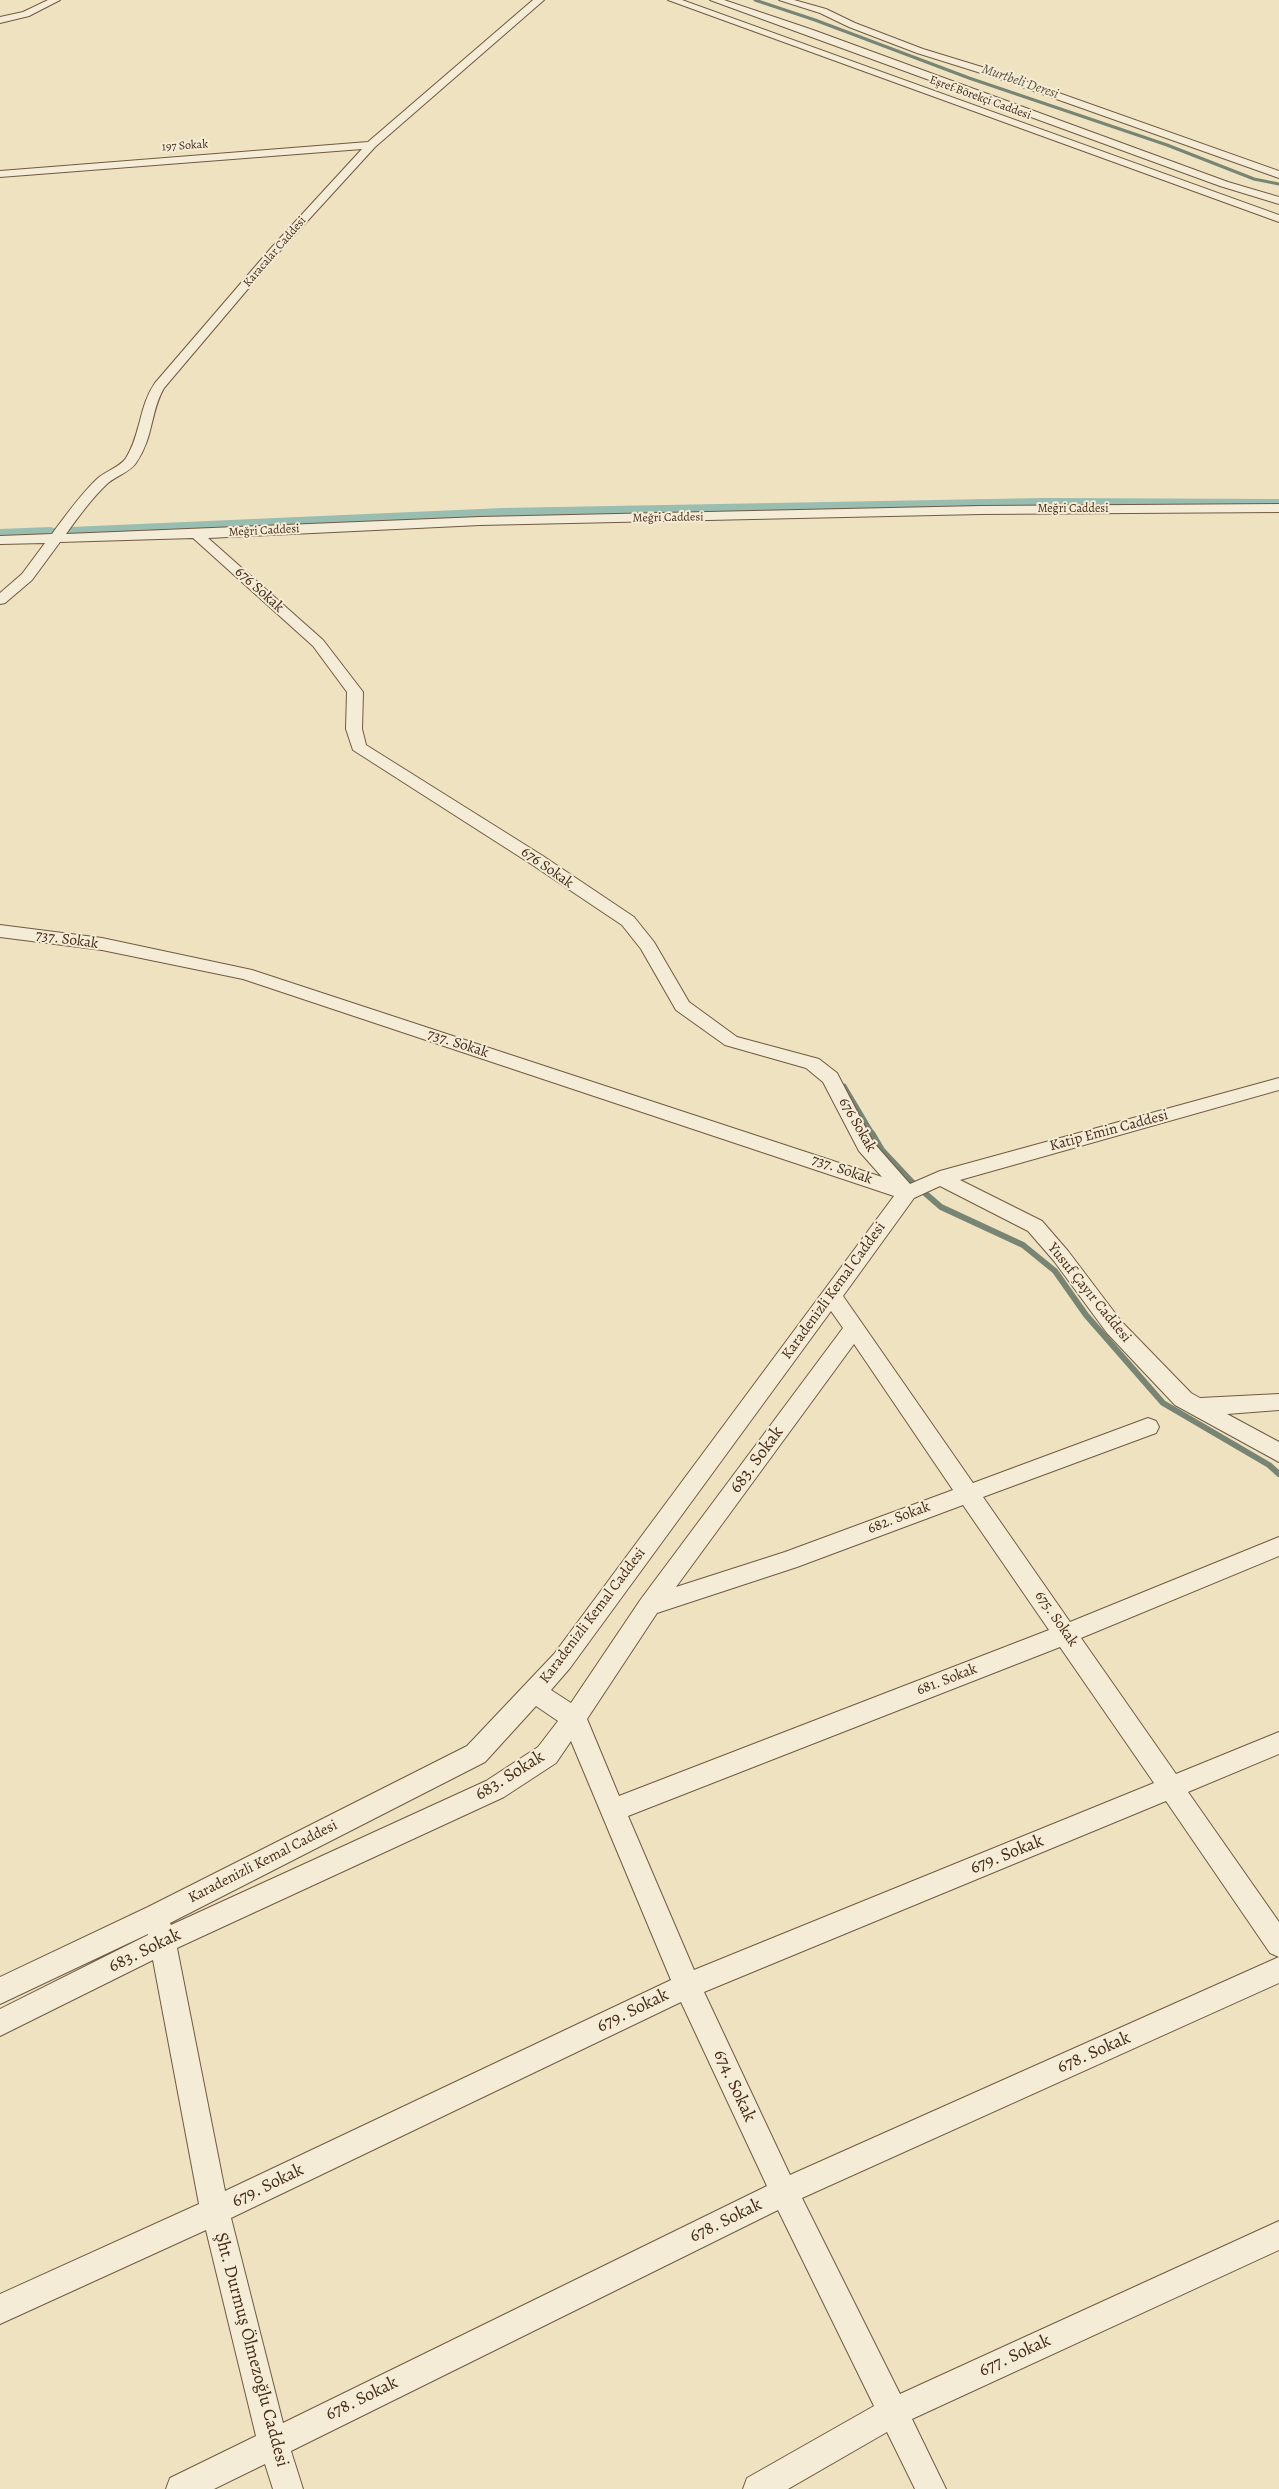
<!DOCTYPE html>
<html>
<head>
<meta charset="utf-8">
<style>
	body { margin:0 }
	canvas { display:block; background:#eee2c0 }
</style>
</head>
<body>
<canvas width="1279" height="2489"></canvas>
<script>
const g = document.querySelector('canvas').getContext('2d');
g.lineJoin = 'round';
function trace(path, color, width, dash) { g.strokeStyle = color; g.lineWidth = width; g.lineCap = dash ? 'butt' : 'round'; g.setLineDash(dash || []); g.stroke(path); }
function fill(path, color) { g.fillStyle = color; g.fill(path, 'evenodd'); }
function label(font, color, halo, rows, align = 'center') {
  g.font = font + ' Alegreya,serif'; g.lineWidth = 4; g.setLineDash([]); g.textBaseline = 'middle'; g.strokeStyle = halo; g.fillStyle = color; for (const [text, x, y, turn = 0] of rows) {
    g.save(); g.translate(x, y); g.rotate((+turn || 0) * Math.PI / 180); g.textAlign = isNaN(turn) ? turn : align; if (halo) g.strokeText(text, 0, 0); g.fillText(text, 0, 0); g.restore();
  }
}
trace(new Path2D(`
	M755 0 815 20 969 78 1167 145 1254 179 1279 184`), '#788474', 3);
trace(new Path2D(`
	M844 1086 873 1135`), '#788474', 5);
trace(new Path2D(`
	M872 1133 882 1150 911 1181 941 1207 1023 1245 1055 1271 1086 1315 1163 1403 1269 1465 1279 1474`), '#788474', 6);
fill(new Path2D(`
	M1043 498 1279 499V507L1043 506 503 516 71 535 64 531 71 527 503 508Z
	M50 527 55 528 57 531 55 534 0 537V529Z`), '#99beb1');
const minor = new Path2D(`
	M48 0H60L29 16 0 23V17L23 12Z
	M533 0H544L375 147 280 251 164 388C150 412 154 437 136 463 130 472 116 476 108 483 92 498 79 516 66 534L480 517 981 506 1279 504V512L981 514 480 525 208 538 323 640 363 692 362 729 366 745 543 856 634 917 654 942 689 1002 737 1037 819 1059 837 1073 873 1142 910 1184 940 1171 1279 1078V1090L960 1180 1042 1221 1068 1251 1121 1321 1191 1393 1200 1398 1279 1394V1410L1227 1414 1279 1442V1462L1175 1405 1107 1333 1054 1261 1028 1231 940 1186 914 1198 843 1296 973 1483 1140 1421 1148 1418 1156 1421 1159 1427 1156 1433 983 1497 1070 1622 1279 1537V1556L1081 1638 1176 1774 1279 1732V1754L1188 1792 1279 1922V1957L1270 1953 1166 1801 704 1992 790 2175 1279 1957V1983L802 2198 900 2394 1279 2221V2250L912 2419 946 2489H915L887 2432 788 2489H743L747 2478 874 2406 778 2210 291 2451 303 2489H273L265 2464 214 2489H166L170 2478 256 2436 206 2230 0 2324V2294L199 2204 153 1960 0 2036V2009L148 1935V1934L0 2004V1977L148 1907 467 1746 554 1654 894 1196 243 979 102 950 0 937V925L102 938 252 970 882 1177 859 1151 823 1082 806 1068 725 1045 676 1010 641 949 622 925 531 864 353 750 346 729 347 692 313 646 193 538 60 542 32 580 5 603 0 604V593L22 574 45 543 0 544V536L52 534C66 515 80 495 98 478 106 471 120 467 126 458 141 434 139 406 155 383L272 247 362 149 0 177V171L368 142ZM831 1311 843 1328 641 1599 571 1703 551 1690 570 1668ZM854 1344 953 1490 785 1552 676 1587ZM963 1505 1049 1630 619 1796 587 1719 657 1613 797 1567ZM1060 1647 1154 1783 694 1970 628 1816ZM536 1706 558 1721 538 1747 486 1781 171 1925 170 1923 485 1762ZM571 1741 671 1980 225 2191 177 1948 504 1797 556 1763ZM681 2002 767 2186 283 2423 231 2218Z
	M668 0H682L1279 215V222Z
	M710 0H724L813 30 1228 182 1279 197V204L1220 186Z
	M779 0H794L826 9 855 23 923 49 1008 75 1279 171V178L1000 79 917 53 849 27 820 13Z`);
trace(minor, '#705a42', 2);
fill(minor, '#f4ecd6');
label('12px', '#462c18', '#f4ecd6', [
	["Eşref Börekçi Caddesi",980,98,20],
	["197 Sokak",185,146,-4],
	["Karacalar Caddesi",275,252,-49],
	["Meğri Caddesi",1073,509],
	["Meğri Caddesi",668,518,-1],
	["Meğri Caddesi",264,531,-3]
]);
label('italic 14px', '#5b503e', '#f4ecd6', [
	["Murtbeli Deresi",1020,82,19]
]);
label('15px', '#462c18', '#f4ecd6', [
	["676 Sokak",259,590,42],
	["676 Sokak",547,868,35],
	["737. Sokak",67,940,8],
	["737. Sokak",458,1044,18],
	["676 Sokak",857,1125,60],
	["Katip Emin Caddesi",1109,1131,-15],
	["737. Sokak",842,1170,19],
	["Karadenizli Kemal Caddesi",834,1291,-54],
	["Yusuf Çayır Caddesi",1089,1293,51],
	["682. Sokak",899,1518,-21],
	["Karadenizli Kemal Caddesi",593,1616,-53],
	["675. Sokak",1056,1619,55],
	["681. Sokak",947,1680,-21],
	["Karadenizli Kemal Caddesi",263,1862,-27]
]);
label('18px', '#462c18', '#f4ecd6', [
	["683. Sokak",757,1460,-54],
	["683. Sokak",510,1776,-32],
	["679. Sokak",1007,1855,-22],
	["683. Sokak",145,1951,-26],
	["679. Sokak",633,2011,-26],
	["678. Sokak",1094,2053,-24],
	["674. Sokak",734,2086,65],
	["679. Sokak",268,2186,-26],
	["678. Sokak",726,2221,-26],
	["Şht. Durmuş Ölmezoğlu Caddesi",251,2350,75],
	["677. Sokak",1015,2356,-25],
	["678. Sokak",362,2399,-26]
]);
</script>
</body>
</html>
